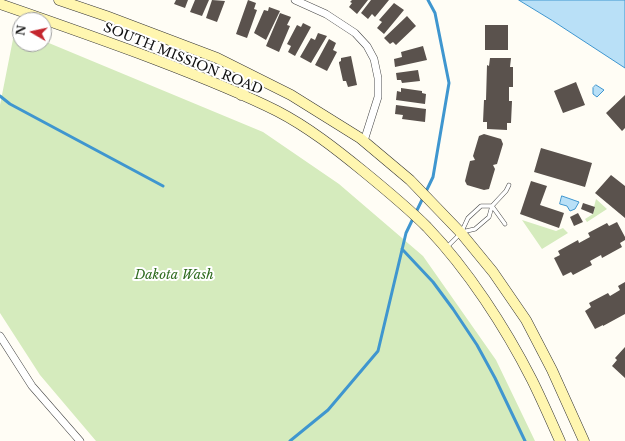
<!DOCTYPE html>
<html>
<head>
<meta charset="utf-8">
<style>
	body { margin:0 }
	#map { position:relative; width:625px; height:441px; overflow:hidden; background:#fffdf5; font-family:"Libre Baskerville",serif }
	canvas { display:block }
	.north { position:absolute; left:12px; top:12px; width:40px; height:40px; box-sizing:border-box; background:#fff; border:1px solid #a0a0a0; border-radius:50%; rotate:279deg; font-size:11px; font-weight:700; line-height:16px; text-align:center; color:#111 }
	.north::after { content:''; display:block; margin:auto; width:14px; height:18px; background:#c4262e; clip-path:polygon(50% 0,100% 100%,50% 72%,0 100%) }
</style>
</head>
<body>
<div id="map">
<canvas width="625" height="441"></canvas>
<div class="north">N</div>
</div>
<script>
const g = document.querySelector('canvas').getContext('2d');
g.lineJoin = 'round';
function fill(path, color) { g.fillStyle = color; g.fill(path, 'evenodd'); }
function trace(path, color, width, dash) { g.strokeStyle = color; g.lineWidth = width; g.lineCap = dash ? 'butt' : 'round'; g.setLineDash(dash || []); g.stroke(path); }
function label(font, color, halo, rows, align = 'center') {
  g.font = font + ' "Libre Baskerville",serif'; g.lineWidth = 4; g.setLineDash([]); g.textBaseline = 'middle'; g.strokeStyle = halo; g.fillStyle = color; for (const [text, x, y, turn = 0] of rows) {
    g.save(); g.translate(x, y); g.rotate((+turn || 0) * Math.PI / 180); g.textAlign = isNaN(turn) ? turn : align; if (halo) g.strokeText(text, 0, 0); g.fillText(text, 0, 0); g.restore();
  }
}
fill(new Path2D(`
	M15 29 20 31V44H44V41L263 132 339 184 423 256 496 360 535 441H96L40 375 0 313V105Z
	M596 199 607 209 587 222 585 219 593 214 595 208 594 207Z
	M522 220 556 231 563 228 568 233 542 249Z`), '#d5ebbd');
const water = new Path2D(`
	M519 0H625V68L553 21Z
	M596 85 604 90 597 97 593 94V88Z
	M562 196 579 202 575 209 570 211 567 206 560 204Z`);
fill(water, '#b9e0f7');
trace(water, '#3f96cf', 1);
trace(new Path2D(`
	M0 96 10 104 163 186
	M402 249 433 282 453 309 477 345 495 378 525 441
	M290 441 328 410 378 351 406 233 433 177 449 83 435 13 428 0`), '#3f96cf', 3);
fill(new Path2D(`
	M176 0H188L185 8 174 4Z
	M195 0H209L202 16 190 12Z
	M212 0 225 1 217 22 206 18Z
	M248 0 256 3 254 9 257 10 247 38 236 34Z
	M352 0H368L357 14 349 7 352 3 350 2Z
	M371 0H389L375 17 372 14 368 19 361 13Z
	M394 3 404 10 384 34 377 28 382 22 379 20Z
	M269 7 280 11 266 40 254 33 264 10 268 11Z
	M280 13 291 17 287 25 290 26 279 52 266 46Z
	M407 16 416 26 396 45 393 42 390 44 384 38Z
	M303 23 311 27 295 56 288 52 291 46 287 44 297 25 301 27Z
	M485 25H508V50H485Z
	M318 33 327 36 311 63 300 57 311 38 315 40Z
	M329 39 336 43 333 50 337 52 327 71 315 65Z
	M423 46 427 60 395 67 394 59 402 57 401 52Z
	M351 56 357 85 348 87 346 81H343L339 63V62L341 61V58Z
	M490 58H511L510 67H513V87H509V101H512L511 123H507V130L487 129V122H483L484 100H486L487 65 489 66Z
	M418 70 420 81 402 83 401 80H397L396 73Z
	M576 82 585 105 563 113 554 91Z
	M401 88 422 91V93L426 94 425 104 396 100 397 91 401 92Z
	M625 95V128L622 131 606 113Z
	M396 105 426 109 425 122 402 119 403 115 395 114Z
	M484 134 501 139 503 144 497 164 493 165 495 169 489 189 484 190 467 185 465 181 470 161 475 160 473 156 479 136Z
	M541 148 592 163 585 187 534 172Z
	M611 175 625 186V218L595 193Z
	M531 181 547 186 540 205 564 213 559 228 520 214Z
	M583 203 595 207 593 214 581 209Z
	M578 213 583 222 574 226 570 217Z
	M617 222 625 237V240L620 243 622 247 602 258 601 255 590 261 592 265 573 275 571 272 563 276 554 258 560 255 558 251 578 240 579 243 590 237 588 233 607 223 609 226Z
	M625 282V314L603 326V325L595 329 585 311 591 307 589 303 608 293 610 296 620 290 618 286Z
	M625 347V378L612 366 617 360 615 358Z`), '#5a524d');
const lane = new Path2D(`
	M505 224 492 206 506 191 509 185
	M447 247 461 233 468 218 481 206H492L489 217 475 229 462 232`);
const street = new Path2D(`
	M295 0 326 14 355 33 367 46 374 59 378 78V97L364 141
	M0 336 32 386 80 441`);
const secondary = new Path2D(`
	M59 0 106 16 217 58 291 95 360 138 410 180 461 233 493 272 526 320 552 370 584 441
	M0 4C52 22 103 40 154 59 196 75 237 91 277 111 308 127 336 149 363 171 385 189 407 207 427 227 468 270 505 327 532 380 542 400 551 421 560 441
	M241 95 250 75`);
trace(lane, '#444', 4.5);
trace(street, '#444', 8);
trace(secondary, '#333', 11);
trace(lane, '#fff', 3.5);
trace(street, '#fff', 7);
trace(secondary, '#fff6b0', 10);
label('13px', '#111', '#fff', [
	["SOUTH MISSION ROAD",183,59,22]
]);
label('italic 13px', '#2f6b1f', '#fff', [
	["Dakota Wash",174,275]
]);
</script>
</body>
</html>
